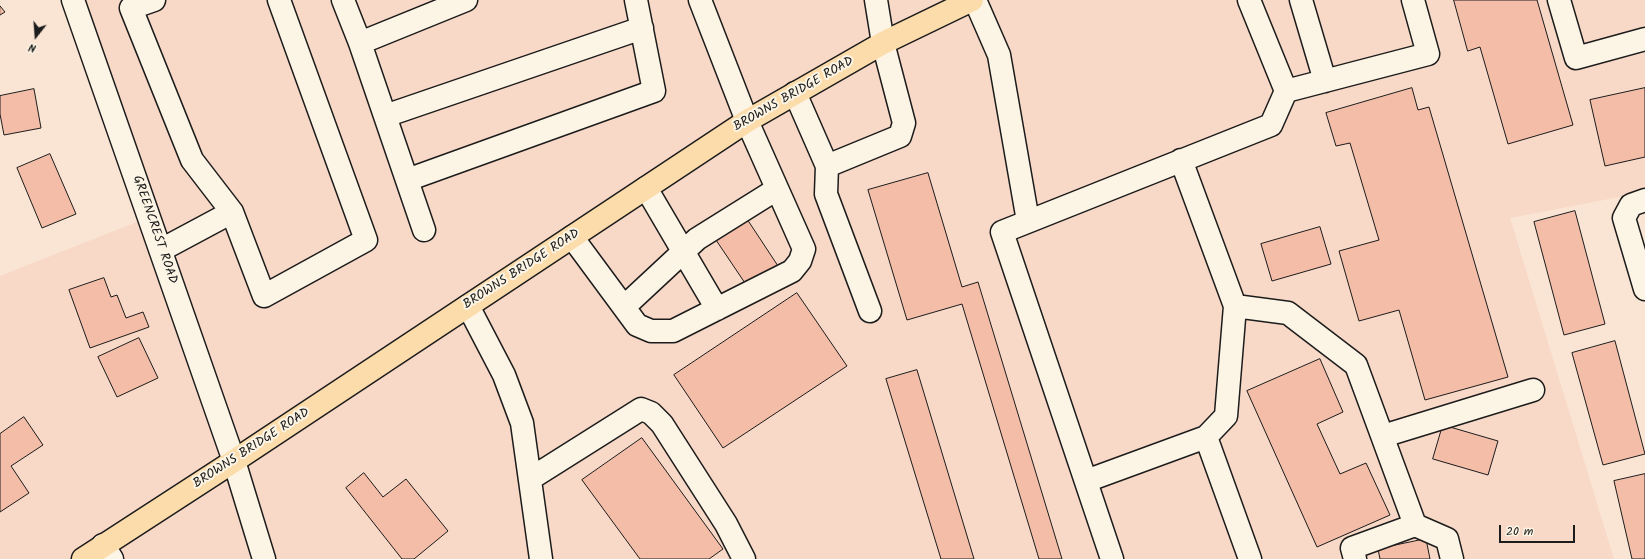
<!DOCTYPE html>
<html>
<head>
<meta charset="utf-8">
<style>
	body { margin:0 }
	#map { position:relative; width:1645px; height:559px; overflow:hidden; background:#fae4d3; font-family:Kalam,sans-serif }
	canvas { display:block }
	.north { position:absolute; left:16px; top:16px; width:40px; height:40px; -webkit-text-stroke:3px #fcf5e5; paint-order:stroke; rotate:197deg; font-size:11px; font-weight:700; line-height:16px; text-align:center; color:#1c1c1c }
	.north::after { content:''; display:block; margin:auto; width:14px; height:18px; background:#1c1c1c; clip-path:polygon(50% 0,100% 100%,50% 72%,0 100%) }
	.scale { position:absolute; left:1499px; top:525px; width:76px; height:18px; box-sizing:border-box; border:2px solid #1c1c1c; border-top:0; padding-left:5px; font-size:12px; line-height:14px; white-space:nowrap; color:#1c1c1c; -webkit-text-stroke:3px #fcf5e5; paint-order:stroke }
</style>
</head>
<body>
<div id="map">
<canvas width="1645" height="559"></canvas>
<div class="north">N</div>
<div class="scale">20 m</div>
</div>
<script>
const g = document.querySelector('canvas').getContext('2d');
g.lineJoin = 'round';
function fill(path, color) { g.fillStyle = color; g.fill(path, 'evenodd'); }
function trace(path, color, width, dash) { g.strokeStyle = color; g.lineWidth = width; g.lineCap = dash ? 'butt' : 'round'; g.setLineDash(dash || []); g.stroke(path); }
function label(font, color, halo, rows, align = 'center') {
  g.font = font + ' Kalam,sans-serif'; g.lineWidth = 4; g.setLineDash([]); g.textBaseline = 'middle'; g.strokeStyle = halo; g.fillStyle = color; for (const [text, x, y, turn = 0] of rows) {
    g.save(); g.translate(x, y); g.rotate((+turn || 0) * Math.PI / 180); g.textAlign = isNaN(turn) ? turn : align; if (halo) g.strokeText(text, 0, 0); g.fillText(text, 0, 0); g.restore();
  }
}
fill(new Path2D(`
	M71 0H1645V192L1510 218 1614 559H0V276L142 220Z`), '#f8d8c6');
const building = new Path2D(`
	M1454 0H1537L1573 125 1508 144 1480 47 1468 51Z
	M0 6 5 12 0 15Z
	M1412 88 1418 110 1429 107 1508 377 1425 400 1399 310 1359 321 1339 251 1379 240 1350 143 1336 146 1326 113Z
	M1645 88V157L1605 166 1590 100Z
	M34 89 41 128 4 135 0 114V96Z
	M50 154 76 214 42 228 17 168Z
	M928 173 962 287 978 282 1062 559H1039L962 304 907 320 868 190Z
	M1575 211 1605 324 1564 335 1534 222Z
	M747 219 780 269 749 289 716 240Z
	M1320 227 1331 264 1272 281 1261 244Z
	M104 278 111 297 117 295 126 318 143 312 149 327 90 348 69 290Z
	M797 293 847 366 723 448 674 375Z
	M139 338 158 378 117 397 98 357Z
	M1615 341 1645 454 1603 465 1572 353Z
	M1320 359 1343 412 1317 424 1340 474 1366 463 1390 515 1317 547 1247 391Z
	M917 370 974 559H941L886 379Z
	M24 417 43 445 11 466 29 493 0 512V434Z
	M1443 425 1498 441 1488 475 1433 459Z
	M642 438 723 549 709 559H640L582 480Z
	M364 473 383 497 406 479 448 531 414 559H402L346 488Z
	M1645 474V559H1632L1614 481Z
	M1426 539 1430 559H1380L1378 549Z`);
fill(building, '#f4bda8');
trace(building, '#1c1c1c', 1);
const minor = new Path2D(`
	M73 0 234 461 264 559
	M154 0 131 8 192 160 232 212 264 296 366 240 279 0
	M343 0 360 43 424 230
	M975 0 999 55 1028 221
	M1249 0 1286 91 1428 54 1413 0
	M1301 0 1325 81
	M1559 0 1576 58 1645 39
	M360 43 466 0
	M795 93 827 166 900 136 904 123 883 43 876 0
	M385 116 642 28
	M827 166 826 194 870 311
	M407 180 654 91 636 0
	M646 188 717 309
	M1645 200 1631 205 1624 218 1645 289
	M572 237 637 325 651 331H673L792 271 800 261 804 249 747 121 700 0
	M161 250 232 212
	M468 306 504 375 522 423 541 559
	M1235 306 1288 313 1356 365 1415 525
	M624 307 697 239 777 189
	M1383 436 1533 390
	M1206 437 1250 559
	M530 479 641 409 651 413 662 424 726 524 744 559
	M1086 481 1206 437 1226 416 1235 306 1181 160
	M103 545 112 559
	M1112 559 1002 232 1271 125 1286 91
	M1355 559 1352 548 1415 525 1447 539 1452 559`);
const major = new Path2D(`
	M83 559 234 461 747 121 883 43 972 0`);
trace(minor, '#1c1c1c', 25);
trace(major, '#1c1c1c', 25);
trace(minor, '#fcf5e5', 22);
trace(major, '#fddcac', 22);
label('13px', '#1c1c1c', '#fcf5e5', [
	["BROWNS BRIDGE ROAD",794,95,-30],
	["GREENCREST ROAD",154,230,71],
	["BROWNS BRIDGE ROAD",522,270,-33],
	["BROWNS BRIDGE ROAD",252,449,-33]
]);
</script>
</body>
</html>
